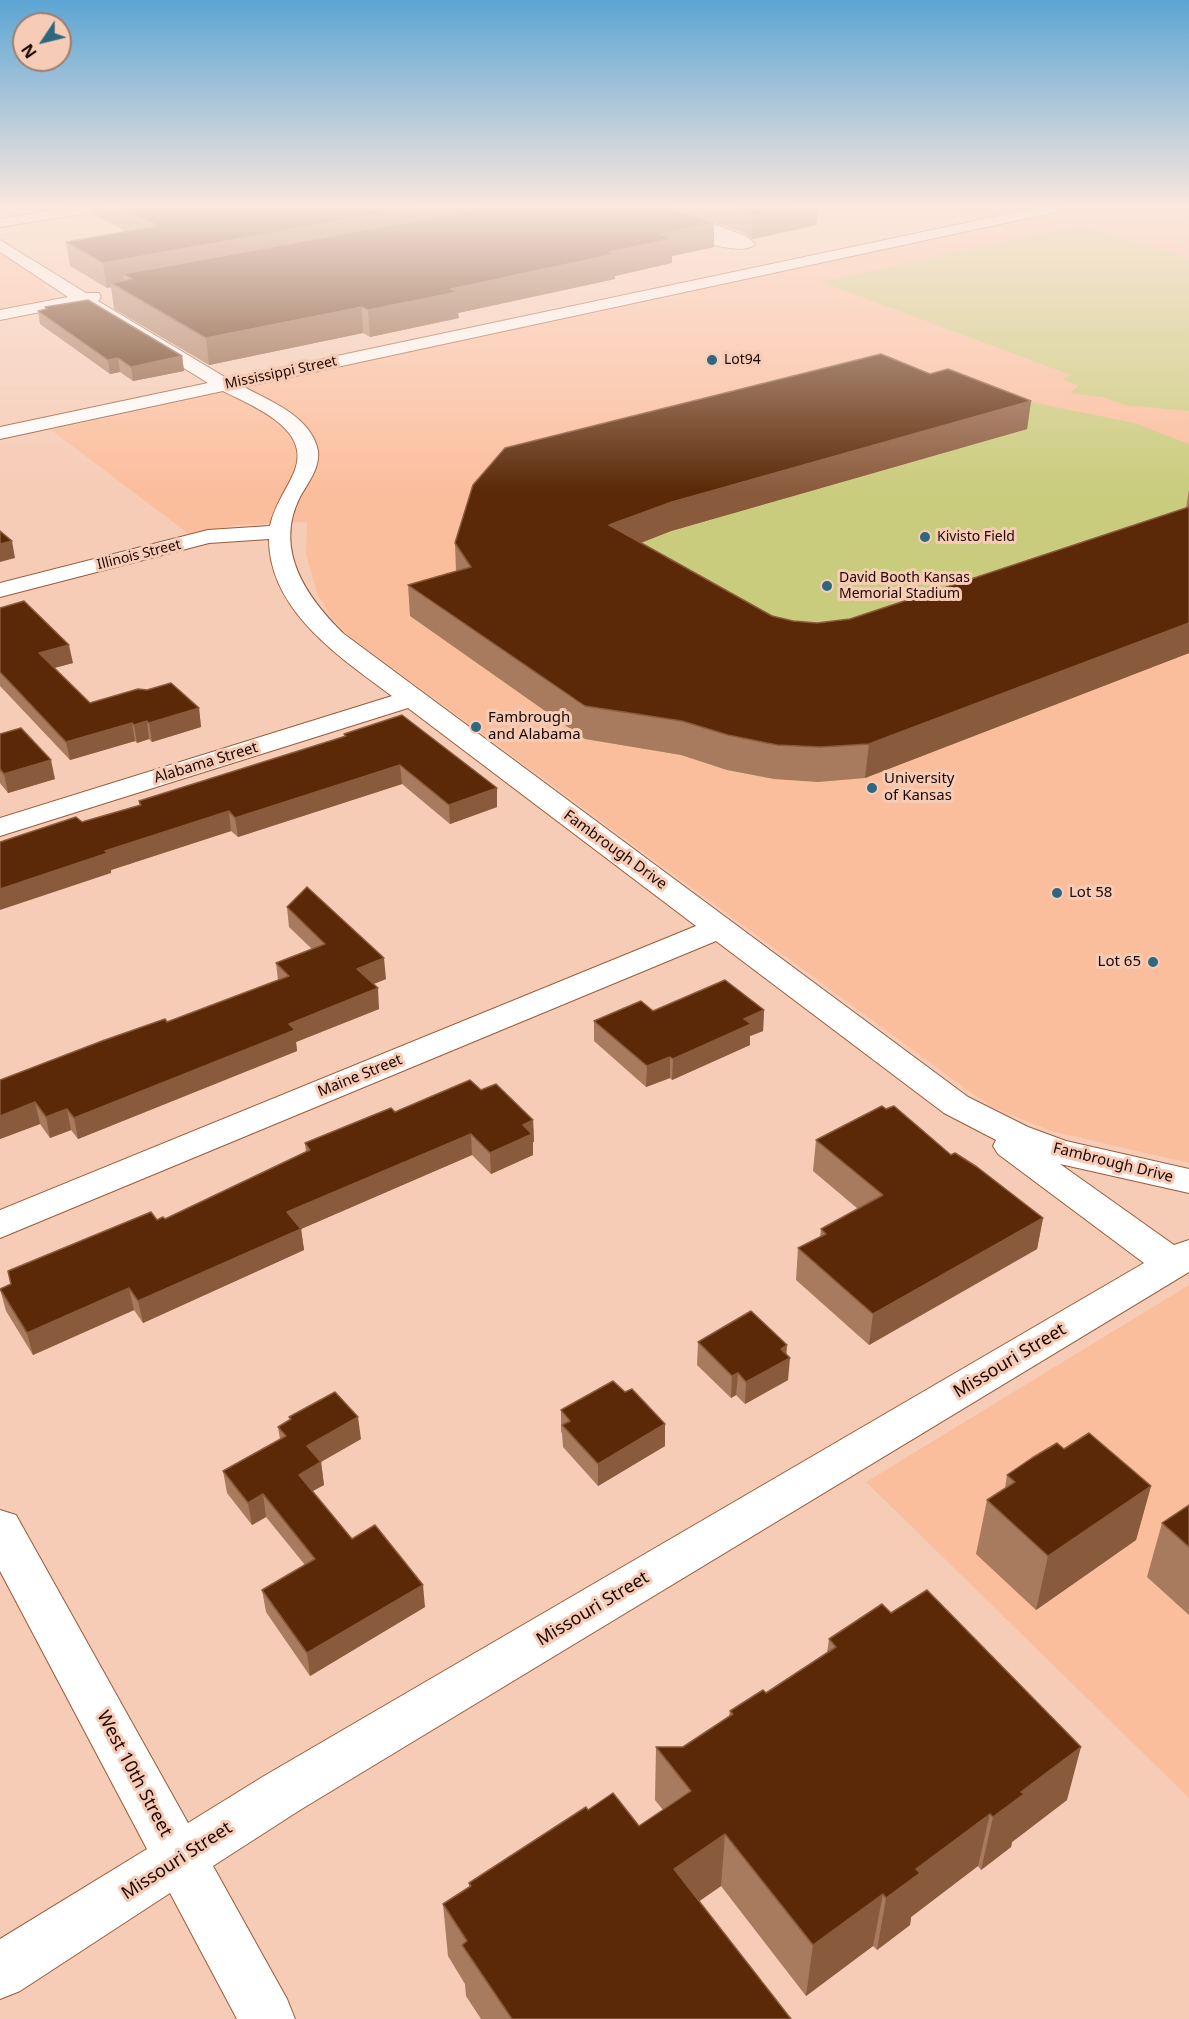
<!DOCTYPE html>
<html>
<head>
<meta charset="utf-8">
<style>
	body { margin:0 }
	#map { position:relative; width:1189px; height:2019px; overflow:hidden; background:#f6ccb6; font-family:"Noto Sans",sans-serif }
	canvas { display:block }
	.north { position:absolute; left:12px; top:12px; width:60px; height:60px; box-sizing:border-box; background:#f6ccb6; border:2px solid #a07d6d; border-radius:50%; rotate:235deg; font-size:16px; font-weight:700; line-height:24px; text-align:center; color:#1e0700 }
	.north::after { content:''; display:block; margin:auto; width:21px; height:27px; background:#2d6780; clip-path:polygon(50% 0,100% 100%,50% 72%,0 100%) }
</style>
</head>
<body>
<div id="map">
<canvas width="1189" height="2019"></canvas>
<div class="north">N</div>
</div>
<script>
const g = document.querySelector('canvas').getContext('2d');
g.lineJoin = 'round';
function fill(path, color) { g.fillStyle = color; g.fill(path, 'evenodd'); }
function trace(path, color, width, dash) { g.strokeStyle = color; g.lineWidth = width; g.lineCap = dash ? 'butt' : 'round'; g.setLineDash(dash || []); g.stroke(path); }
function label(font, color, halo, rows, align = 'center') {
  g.font = font + ' "Noto Sans",sans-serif'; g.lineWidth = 6; g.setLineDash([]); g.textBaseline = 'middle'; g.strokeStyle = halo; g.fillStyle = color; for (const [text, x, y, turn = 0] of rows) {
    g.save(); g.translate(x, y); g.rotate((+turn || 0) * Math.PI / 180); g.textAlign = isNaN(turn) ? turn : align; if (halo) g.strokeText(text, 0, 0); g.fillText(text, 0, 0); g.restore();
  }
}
fill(new Path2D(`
	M945 208H1189V1163L1051 1131 994 1108 970 1092 349 636 330 616 317 593 306 554 307 522 238 525 189 534 51 430 995 224Z
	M0 254 41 281 53 298 49 301 0 310Z
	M1189 1285V1798L866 1482Z`), '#fbbe9d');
fill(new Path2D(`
	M1079 225 1189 258V411L1125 405 1102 397 1070 393 1079 386 1062 379 1071 375 821 282Z
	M967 389 1134 423 1189 444V653L865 778 818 782 774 779 727 770 681 755 585 739 410 616Z`), '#cacc7d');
const minor = new Path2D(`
	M66 208H100L93 212 0 227V219Z
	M617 208H638L728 239 650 211 648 208H669L746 236 755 244C738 263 642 219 619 211Z
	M1036 208H1063L1056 212 244 387C270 401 312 417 318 451 320 468 308 483 300 497 273 550 307 598 344 634L968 1097 1028 1127 1066 1141 1189 1169V1193L1060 1164 1174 1245 1189 1240V1272L300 1810 213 1866 287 1999 295 2019H237L170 1893 20 1991 0 1999V1939L147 1849 0 1571V1510L16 1515 188 1823 264 1776 1144 1263 998 1154 993 1146 996 1140 944 1113 716 941 0 1238V1210L696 926 408 708 0 836V818L392 696C341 658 269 611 269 539L209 543 0 597V583L208 530 270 526C275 503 287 490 295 470 311 428 252 406 223 391L0 439V427L208 383 80 304 0 320V310L68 297 0 252V240L86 293H99L101 297 98 301 228 379Z`);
trace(minor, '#995b39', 2);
fill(minor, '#fff');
fill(new Path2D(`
	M92 208H670L714 223V247L672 256V263L615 276V279L458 313 459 318 370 337 363 333 209 365 114 309 111 287 107 288 70 266 66 242 125 231 93 214Z
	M675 208H818L817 225 752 239 747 234Z
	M45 307 182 356 184 371 133 381 120 372 110 374 40 324 38 311 45 309Z
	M930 374 1031 401 1027 429 671 531 641 543 772 616 793 621 817 623 850 619 1186 508 1189 490V653L865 778 818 782 774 779 727 770 681 755 585 739 410 616 408 585 456 571 455 543Z
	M0 608 73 663 54 668 90 703 199 708 201 727 152 742 149 739 137 743 135 741 70 760 0 686Z
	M0 734 55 779 8 793 0 783Z
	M344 734 497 788V807L450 824 402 784 238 837 231 831 111 870V873L82 822 139 805V801L344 737Z
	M287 907 386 979 373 984 379 1009 296 1042 297 1051 78 1139 71 1130 50 1138 40 1124 0 1139V1080L167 1022 278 980 276 963 312 949 289 927Z
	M764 1010 763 1031 750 1036V1045L672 1080 670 1078 646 1087 594 1041V1021L653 1011Z
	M481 1090 533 1120 534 1142H533V1155L491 1174 472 1155 301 1229 304 1250 143 1323 134 1310 33 1355 6 1311 0 1289 157 1220 165 1219 306 1152 305 1143 395 1112Z
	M816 1140 951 1155 1043 1218 1037 1249 869 1345 796 1280 798 1248 820 1237 821 1229 858 1209 813 1171Z
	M698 1342 786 1355 788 1380 745 1404 736 1395 731 1398 697 1365Z
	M561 1410 665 1446 598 1486 563 1447 562 1433 561 1432Z
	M289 1417 361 1439 321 1462 324 1485 312 1491 352 1539 425 1607 310 1676 266 1612 262 1590 305 1565 266 1517 252 1525 227 1493 223 1471 280 1439 278 1427 290 1420Z
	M1064 1449 1151 1486 1136 1540 1036 1610 976 1554 987 1500 1005 1488 1007 1475Z
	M1189 1505V1615L1147 1577 1162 1523Z
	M829 1639 1067 1800 1012 1842 1011 1847 981 1870 978 1866 911 1917 910 1925 877 1950 873 1946 806 1996 721 1886 699 1901 791 2019H481L466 1996 465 1984 448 1956 443 1904 469 1887V1883L588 1810 639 1826 663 1810 655 1800 656 1747H683L729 1717 730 1711 766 1693 827 1653Z`), '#a87a5e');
fill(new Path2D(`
	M412 208H541L132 279 123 274 124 285 111 283V287L107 288 103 263Z
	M787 208H818L817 225 752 239 753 215Z
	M714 223V247L672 256V263L615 276V279L458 313 459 318 370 337 368 310 451 289 609 252 660 234Z
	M362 307 363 333 209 365 206 338Z
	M182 356 184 371 133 381 131 367Z
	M118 358 120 372 110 374 108 360Z
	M1031 401 1027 429 671 531 609 555V525L672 502Z
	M12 541 15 558 0 562V544Z
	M1189 623V653L865 778 869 744Z
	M69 645 73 663 43 671 39 653Z
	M199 708 201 727 152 742 149 723Z
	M147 721 149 739 137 743 134 725Z
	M132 723 135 741 70 760 66 742Z
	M51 760 55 779 8 793 4 774Z
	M400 765 402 784 238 837 235 818Z
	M497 788V807L450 824 449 805Z
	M229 811 231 831 111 870V873L0 910V889L105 851Z
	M384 958 386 979 359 990 357 969Z
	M378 988 379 1009 296 1042 297 1051 78 1139 74 1118 289 1024Z
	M764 1010 763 1031 750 1036V1045L672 1080 673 1059 744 1019Z
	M670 1057V1078L646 1087 647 1066Z
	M35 1102 40 1124 0 1139V1116Z
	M67 1109 71 1130 50 1138 46 1117Z
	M533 1120 534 1142H533V1155L491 1174 490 1153 523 1125Z
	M471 1134 472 1155 301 1229 304 1250 143 1323 138 1301 287 1212Z
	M1043 1218 1037 1249 869 1345 873 1314Z
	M129 1288 134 1310 33 1355 27 1333Z
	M787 1345 786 1360 790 1358 788 1380 745 1404 746 1382 781 1349Z
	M738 1373 736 1395 731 1398 732 1376Z
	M358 1417 361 1439 310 1468 307 1446Z
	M665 1424V1446L598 1486V1464Z
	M321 1462 324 1485 302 1497 299 1475Z
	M1151 1486 1136 1540 1036 1610 1048 1556Z
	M263 1494 266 1517 252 1525 248 1503Z
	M423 1585 425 1607 310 1676 307 1653Z
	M1081 1747 1067 1800 1012 1842 1011 1847 981 1870 993 1817 1021 1792Z
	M990 1814 978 1866 911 1917 910 1925 877 1950 886 1898 916 1869Z
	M725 1834 721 1886 671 1921 674 1869Z
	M883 1894 873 1946 806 1996 813 1945Z`), '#8a5a3c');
const building = new Path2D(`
	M122 208H412L103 263 66 242 158 226Z
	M484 208H670L714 223 660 234 673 239 609 252 615 254 451 289 458 292 368 310 362 307 206 338 111 283 132 279 123 274Z
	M741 208H787L753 215 748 210Z
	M88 300 182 356 131 367 118 358 108 360 38 311 47 309 45 307Z
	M881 354 930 374 948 369 1031 401 672 502 609 525 772 616 793 621 817 623 850 619 1189 507V623L869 744 821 747 777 745 728 735 682 721 585 706 408 585 471 567 455 543 473 485 505 448Z
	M0 531 12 541 0 544Z
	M24 601 69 645 39 653 90 703 138 689 147 690 171 683 199 708 149 723 147 721 134 725 132 723 66 742 0 672V608Z
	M402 715 497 788 449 805 400 765 235 818 229 811 105 851 108 853 0 889V842L76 817 82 822 141 805 139 801 346 736 344 734Z
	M21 728 51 760 4 774 0 769V734Z
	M307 887 384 958 357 969 378 988 289 1024 295 1030 74 1118 67 1109 46 1117 35 1102 0 1116V1080L102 1041 165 1019 167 1022 289 976 276 963 325 944 287 907Z
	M725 980 764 1010 744 1019 751 1024 673 1059 670 1057 647 1066 594 1021 641 1001 653 1011Z
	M470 1080 481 1090 496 1084 533 1120 523 1125 532 1134 490 1153 471 1134 287 1212 301 1229 138 1301 129 1288 27 1333 0 1289 11 1284 8 1271 151 1212 157 1220 163 1217 165 1219 310 1150 305 1143 391 1108 395 1112Z
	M882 1106 886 1109 894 1106 951 1155 955 1153 977 1167 1043 1218 873 1314 798 1248 826 1234 821 1229 883 1195 816 1140Z
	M751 1311 787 1345 781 1349 790 1358 746 1382 738 1373 732 1376 698 1342Z
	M613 1381 625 1392 632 1389 665 1424 598 1464 562 1425 570 1421 561 1410Z
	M335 1392 358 1417 307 1446 321 1462 299 1475 352 1539 375 1525 423 1585 307 1653 262 1590 315 1559 263 1494 248 1503 223 1471 286 1436 278 1427 291 1419 289 1417Z
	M1089 1433 1151 1486 1048 1556 987 1500 1015 1482 1007 1475 1032 1458 1057 1443 1064 1449Z
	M1189 1505V1547L1162 1523Z
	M927 1590 1081 1747 1021 1792 1024 1794 993 1817 990 1814 916 1869 920 1873 886 1898 883 1894 813 1945 725 1834 674 1869 791 2019H512L462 1945 467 1941 443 1904 471 1886 469 1883 586 1807 588 1810 613 1793 639 1826 691 1791 656 1747H683L733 1714 730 1711 763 1690 766 1693 836 1647 829 1639 882 1604 891 1613Z`);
fill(building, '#5b2907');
trace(building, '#8a5a3c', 1.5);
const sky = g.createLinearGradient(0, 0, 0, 491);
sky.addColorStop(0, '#5ca5d4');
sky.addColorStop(0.42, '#fbe8de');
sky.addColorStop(1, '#fbe8de00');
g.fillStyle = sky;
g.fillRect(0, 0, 1189, 491);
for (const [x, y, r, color] of [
	[712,360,6,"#2d6780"],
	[925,537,6,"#2d6780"],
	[827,586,6,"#2d6780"],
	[476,727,6,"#2d6780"],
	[872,788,6,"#2d6780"],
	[1057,893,6,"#2d6780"],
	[1153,962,6,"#2d6780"]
]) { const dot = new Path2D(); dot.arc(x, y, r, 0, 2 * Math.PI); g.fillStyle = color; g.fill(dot); trace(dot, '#f6ccb6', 2); }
label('14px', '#1e0700', '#f6ccb6', [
	["Lot94",724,360],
	["Kivisto Field",937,537],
	["David Booth Kansas",839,578],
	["Memorial Stadium",839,594]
], 'left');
label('14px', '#1e0700', '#f6ccb6', [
	["Mississippi Street",281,373,-12],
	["Illinois Street",139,555,-14]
]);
label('15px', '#1e0700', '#f6ccb6', [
	["Fambrough",488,718],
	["and Alabama",488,735],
	["University",884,779],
	["of Kansas",884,796],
	["Lot 58",1069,893],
	["Lot 65",1141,962,"right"]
], 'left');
label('15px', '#1e0700', '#f6ccb6', [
	["Alabama Street",206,763,-17],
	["Fambrough Drive",615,850,36],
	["Maine Street",360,1076,-22],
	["Fambrough Drive",1113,1163,14]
]);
label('18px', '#1e0700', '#f6ccb6', [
	["Missouri Street",1010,1361,-31],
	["Missouri Street",593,1609,-31],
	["West 10th Street",134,1774,62],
	["Missouri Street",177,1861,-33]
]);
</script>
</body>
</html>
